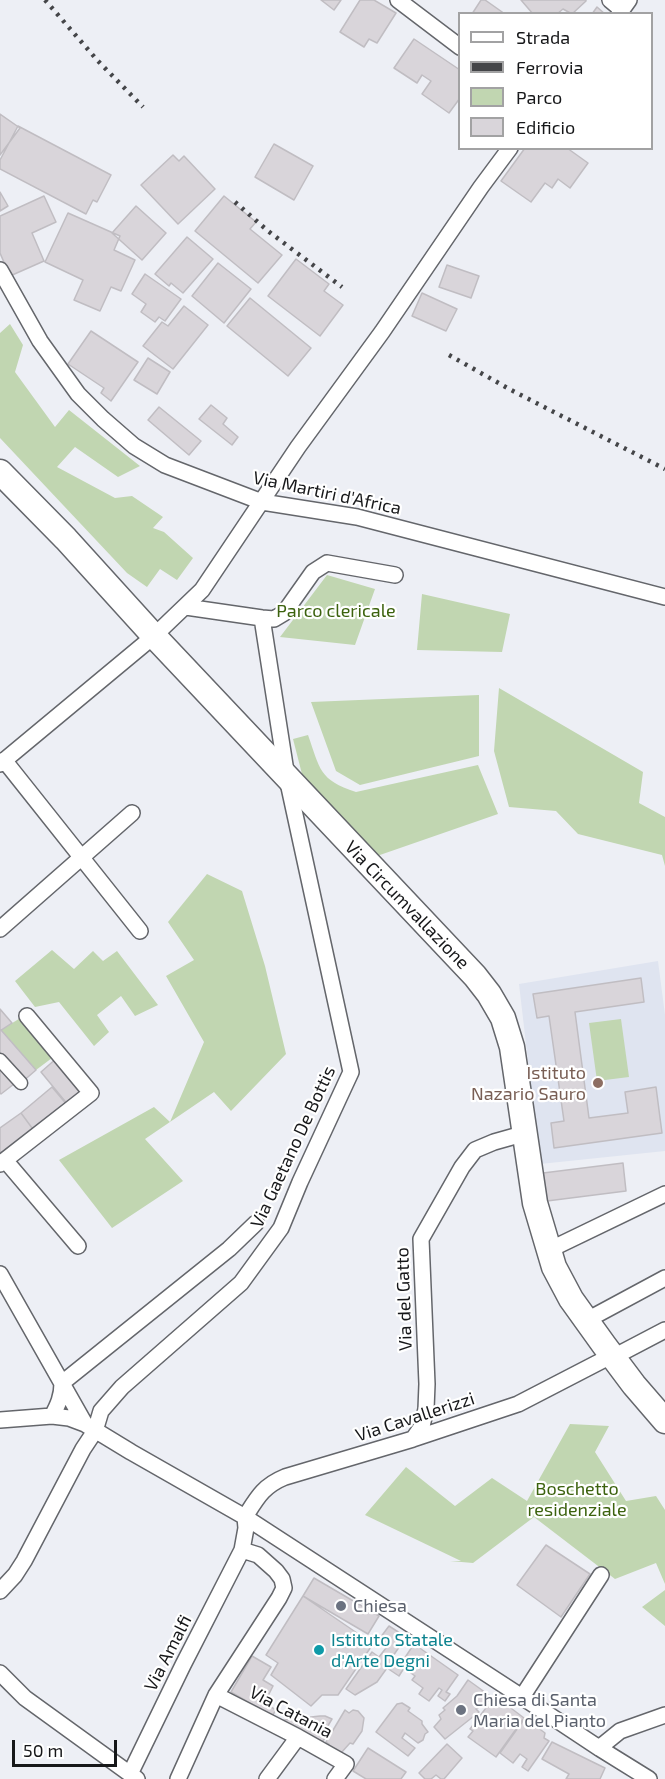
<!DOCTYPE html>
<html>
<head>
<meta charset="utf-8">
<style>
	body { margin:0 }
	#map { position:relative; width:665px; height:1779px; overflow:hidden; background:#edeff5; font-family:"Exo 2",sans-serif }
	canvas { display:block }
	.legend { position:absolute; left:458px; top:12px; width:195px; height:138px; box-sizing:border-box; background:#fff; border:2px solid #a2a2a3; margin:0; padding:8px 10px; list-style:none; font-size:18px; color:#161719 }
	.legend li { display:flex; align-items:center; gap:12px; height:30px }
	.legend b { width:30px; border:2px solid #a2a2a3 }
	.scale { position:absolute; left:12px; top:1740px; width:105px; height:27px; box-sizing:border-box; border:3px solid #161719; border-top:0; padding-left:8px; font-size:18px; line-height:21px; white-space:nowrap; color:#161719; -webkit-text-stroke:4px #fff; paint-order:stroke }
</style>
</head>
<body>
<div id="map">
<canvas width="665" height="1779"></canvas>
<ul class="legend">
<li><b style="height:8px;background:#fff"></b>Strada</li>
<li><b style="height:8px;background:#444548"></b>Ferrovia</li>
<li><b style="height:16px;background:#c1d6b1"></b>Parco</li>
<li><b style="height:16px;background:#d9d5da"></b>Edificio</li>
</ul>
<div class="scale">50 m</div>
</div>
<script>
const g = document.querySelector('canvas').getContext('2d');
g.lineJoin = 'round';
function fill(path, color) { g.fillStyle = color; g.fill(path, 'evenodd'); }
function trace(path, color, width, dash) { g.strokeStyle = color; g.lineWidth = width; g.lineCap = dash ? 'butt' : 'round'; g.setLineDash(dash || []); g.stroke(path); }
function label(font, color, halo, rows, align = 'center') {
  g.font = font + ' "Exo 2",sans-serif'; g.lineWidth = 4.5; g.setLineDash([]); g.textBaseline = 'middle'; g.strokeStyle = halo; g.fillStyle = color; for (const [text, x, y, turn = 0] of rows) {
    g.save(); g.translate(x, y); g.rotate((+turn || 0) * Math.PI / 180); g.textAlign = isNaN(turn) ? turn : align; if (halo) g.strokeText(text, 0, 0); g.fillText(text, 0, 0); g.restore();
  }
}
fill(new Path2D(`
	M658 961 665 1015V1151L540 1164 519 984Z`), '#dfe4f0');
fill(new Path2D(`
	M10 324 23 345 15 372 55 427 69 410 140 466 118 477 75 447 57 467 115 498 132 496 163 517 153 528 164 532 193 558 177 580 160 569 147 587 127 573 0 438V333Z
	M327 575 375 589 355 645 280 637Z
	M422 594 510 614 502 652 417 650Z
	M499 688 643 772 639 803 665 817V866L662 855 578 834 556 811 509 807 494 751Z
	M479 695V756L360 785 336 771 311 702Z
	M308 735C320 769 319 780 356 792L478 765 498 814 377 856 303 778 293 739Z
	M207 874 242 891 265 966 286 1054 231 1111 214 1092 145 1139 183 1181 112 1228 59 1160 154 1107 170 1122 204 1042 166 976 194 960 168 922Z
	M52 950 74 969 93 951 103 961 117 951 158 1005 135 1016 121 996 97 1015 109 1032 94 1046 59 1002 35 1007 15 981Z
	M22 1017 56 1055 36 1070 1 1030Z
	M621 1019 629 1077 597 1081 589 1023Z
	M570 1424 609 1426 595 1452 626 1501 656 1496 665 1510V1584L656 1563 615 1579 534 1517 473 1563 450 1561H461L365 1515 406 1467 455 1506 492 1478 527 1501Z
	M665 1590V1626L642 1607Z`), '#c1d6b1');
const building = new Path2D(`
	M321 0H341L334 10Z
	M360 0H374L396 13 377 43 369 39 364 47 340 32Z
	M481 0H485L505 14H472Z
	M521 0H586V1L572 14 563 9 557 14H533Z
	M597 7 605 14H592Z
	M414 39 460 70V98L449 113 422 94 431 81 422 75 417 83 394 68Z
	M0 114 20 128 0 155Z
	M18 126 111 175 97 202 93 200 86 214 0 169V160Z
	M274 144 313 166 294 200 255 177Z
	M525 148H567L588 163 570 188 558 179 552 188 545 183 531 202 501 181Z
	M173 155 179 161 184 156 215 189 178 224 141 185Z
	M0 192 8 206 0 211Z
	M44 196 56 222 32 233 44 261 10 276 0 253V216Z
	M224 196 256 222 250 229 282 255 258 283 195 231Z
	M136 206 166 233 142 260 112 233Z
	M68 213 120 236 114 250 135 260 121 291 111 287 100 311 74 300 83 280 45 262Z
	M187 237 213 259 183 293 171 283 169 286 155 274Z
	M296 259 329 284 324 291 343 305 320 336 268 296Z
	M218 263 251 289 224 323 192 296Z
	M447 265 479 276 471 298 439 287Z
	M145 274 181 299 165 321 159 317 155 322 141 312 146 304 132 294Z
	M422 293 457 309 446 331 412 316Z
	M250 298 311 348 288 376 227 326Z
	M184 306 208 325 173 369 143 346 162 322 168 326Z
	M91 331 138 362 111 401 101 393 104 388 68 364Z
	M148 358 170 372 157 394 134 380Z
	M211 405 227 418 223 424 238 437 232 445 199 419Z
	M159 407 201 441 189 455 148 420Z
	M641 978 644 1002 575 1012 589 1118 628 1113 625 1092 656 1087 662 1133 554 1148 551 1123 564 1121 549 1016 537 1018 533 994Z
	M0 1009 12 1023 0 1031Z
	M1 1030 36 1070 21 1083 0 1058V1031Z
	M58 1057 87 1091 69 1106 41 1072Z
	M0 1067 14 1084 1 1094 0 1093Z
	M52 1087 68 1106 35 1132 21 1113Z
	M21 1113 35 1132 4 1155 0 1151V1128Z
	M623 1163 626 1191 547 1201 543 1173Z
	M546 1545 590 1574 561 1617 517 1585Z
	M314 1578 379 1616 368 1634 303 1596Z
	M303 1596 373 1644 338 1695H322L311 1706 271 1675 278 1663 266 1655Z
	M389 1626 406 1637 393 1656 402 1662 414 1644 458 1675 446 1692 450 1694 445 1701 438 1696 442 1690 439 1688 429 1701 419 1694 423 1688 412 1680 415 1676 404 1668 399 1676 387 1668 377 1682 355 1695 346 1689 372 1652 379 1657 386 1648 377 1642Z
	M252 1656 271 1667 263 1680 273 1686 268 1696 258 1690 254 1697 276 1710 272 1716 231 1692Z
	M468 1680 493 1698 476 1709 479 1712 445 1739 434 1727 441 1719 439 1715 445 1710 443 1708 457 1696Z
	M495 1696 524 1718 496 1757 468 1737 473 1731 470 1729Z
	M402 1703 410 1708 408 1711 422 1721V1724L428 1732 425 1734 423 1740 418 1743 405 1733 402 1738 415 1748 408 1756 376 1732 397 1704Z
	M345 1710 349 1713 353 1710 358 1711 364 1718 362 1731 353 1744 350 1743 341 1753 327 1746 329 1744 326 1742Z
	M320 1716H325L332 1719 323 1734 325 1738 321 1744 287 1726 284 1720Z
	M525 1718 545 1733 544 1738 549 1741 528 1771 522 1767 527 1759 520 1754 513 1763 500 1753Z
	M552 1742 605 1768 600 1779H566L569 1774 542 1759Z
	M447 1744 462 1758 444 1779H441L436 1775 431 1779H425L419 1773Z
	M368 1748 406 1772 401 1779H366L353 1771Z`);
fill(building, '#d9d5da');
trace(building, '#c0bdc2', 1.5);
const pedestrian = new Path2D(`
	M0 1060 21 1083`);
const minor = new Path2D(`
	M398 0 460 47
	M610 0 622 10
	M619 14 629 0
	M0 270 40 341 78 394 103 419 134 446 165 465 262 502 357 517 665 597
	M186 607 262 618 274 619 284 613 313 572 327 563 395 575
	M4 760 140 931
	M0 764 154 636 202 590 298 447 382 332 481 187 510 148
	M0 929 132 813
	M5 1160 78 1246
	M0 1164 91 1093 27 1016
	M549 1250 665 1194
	M0 1274 85 1424
	M587 1320 665 1278
	M623 1352 665 1330
	M62 1383 229 1249 256 1223
	M52 1416C58 1405 62 1396 62 1383
	M0 1420 52 1416 69 1418 85 1424 131 1452 245 1517 522 1697 599 1748 649 1779
	M413 1439 422 1426 426 1409 427 1384 421 1239 462 1167 475 1150 494 1142 526 1133
	M245 1517C257 1498 263 1486 285 1477L413 1439 518 1404 605 1359
	M0 1591 15 1575 24 1561 83 1449 95 1431 101 1411 122 1387 241 1283 281 1228 300 1182 351 1072 287 778 262 618
	M0 1673 25 1698 137 1779
	M216 1695 298 1737 346 1764 335 1779
	M522 1697 601 1575
	M599 1748 620 1731 665 1715
	M130 1774 183 1665 242 1550 246 1528 245 1517
	M178 1779 216 1695 279 1598 284 1588 282 1579 276 1571 258 1555 242 1550
	M267 1779 298 1737`);
const primary = new Path2D(`
	M0 472 66 539 154 636 475 976 489 994 503 1018 512 1047 535 1203 554 1267 571 1299 604 1345 634 1385 665 1421`);
trace(pedestrian, '#64666b', 15);
trace(minor, '#64666b', 18);
trace(primary, '#64666b', 27);
trace(pedestrian, '#fff', 12);
trace(minor, '#fff', 15);
trace(primary, '#fff', 24);
trace(new Path2D(`
	M45 0 98 61 143 107
	M235 202 268 231 342 287
	M449 355 511 390 665 469`), '#444548', 4.5, [3, 6]);
for (const [x, y, r, color] of [
	[598,1083,6,"#8d6e63"],
	[341,1606,6,"#6b7280"],
	[319,1650,6,"#0f9aa8"],
	[461,1710,6,"#6b7280"]
]) { const dot = new Path2D(); dot.arc(x, y, r, 0, 2 * Math.PI); g.fillStyle = color; g.fill(dot); trace(dot, '#fff', 2); }
label('18px', '#161719', '#fff', [
	["Via Martiri d'Africa",327,493,12],
	["Via Circumvallazione",407,905,46],
	["Via Gaetano De Bottis",293,1147,-65],
	["Via del Gatto",404,1299,-92],
	["Via Cavallerizzi",415,1417,-18],
	["Via Amalfi",168,1653,-63],
	["Via Catania",291,1712,28]
]);
label('18px', '#3c620e', '#fff', [
	["Parco clericale",336,611],
	["Boschetto",577,1489],
	["residenziale",577,1510]
]);
label('18px', '#785e54', '#fff', [
	["Istituto",586,1073],
	["Nazario Sauro",586,1094]
], 'right');
label('18px', '#5b616d', '#fff', [
	["Chiesa",353,1606],
	["Chiesa di Santa",473,1700],
	["Maria del Pianto",473,1721]
], 'left');
label('18px', '#0d838f', '#fff', [
	["Istituto Statale",331,1640],
	["d'Arte Degni",331,1661]
], 'left');
</script>
</body>
</html>
